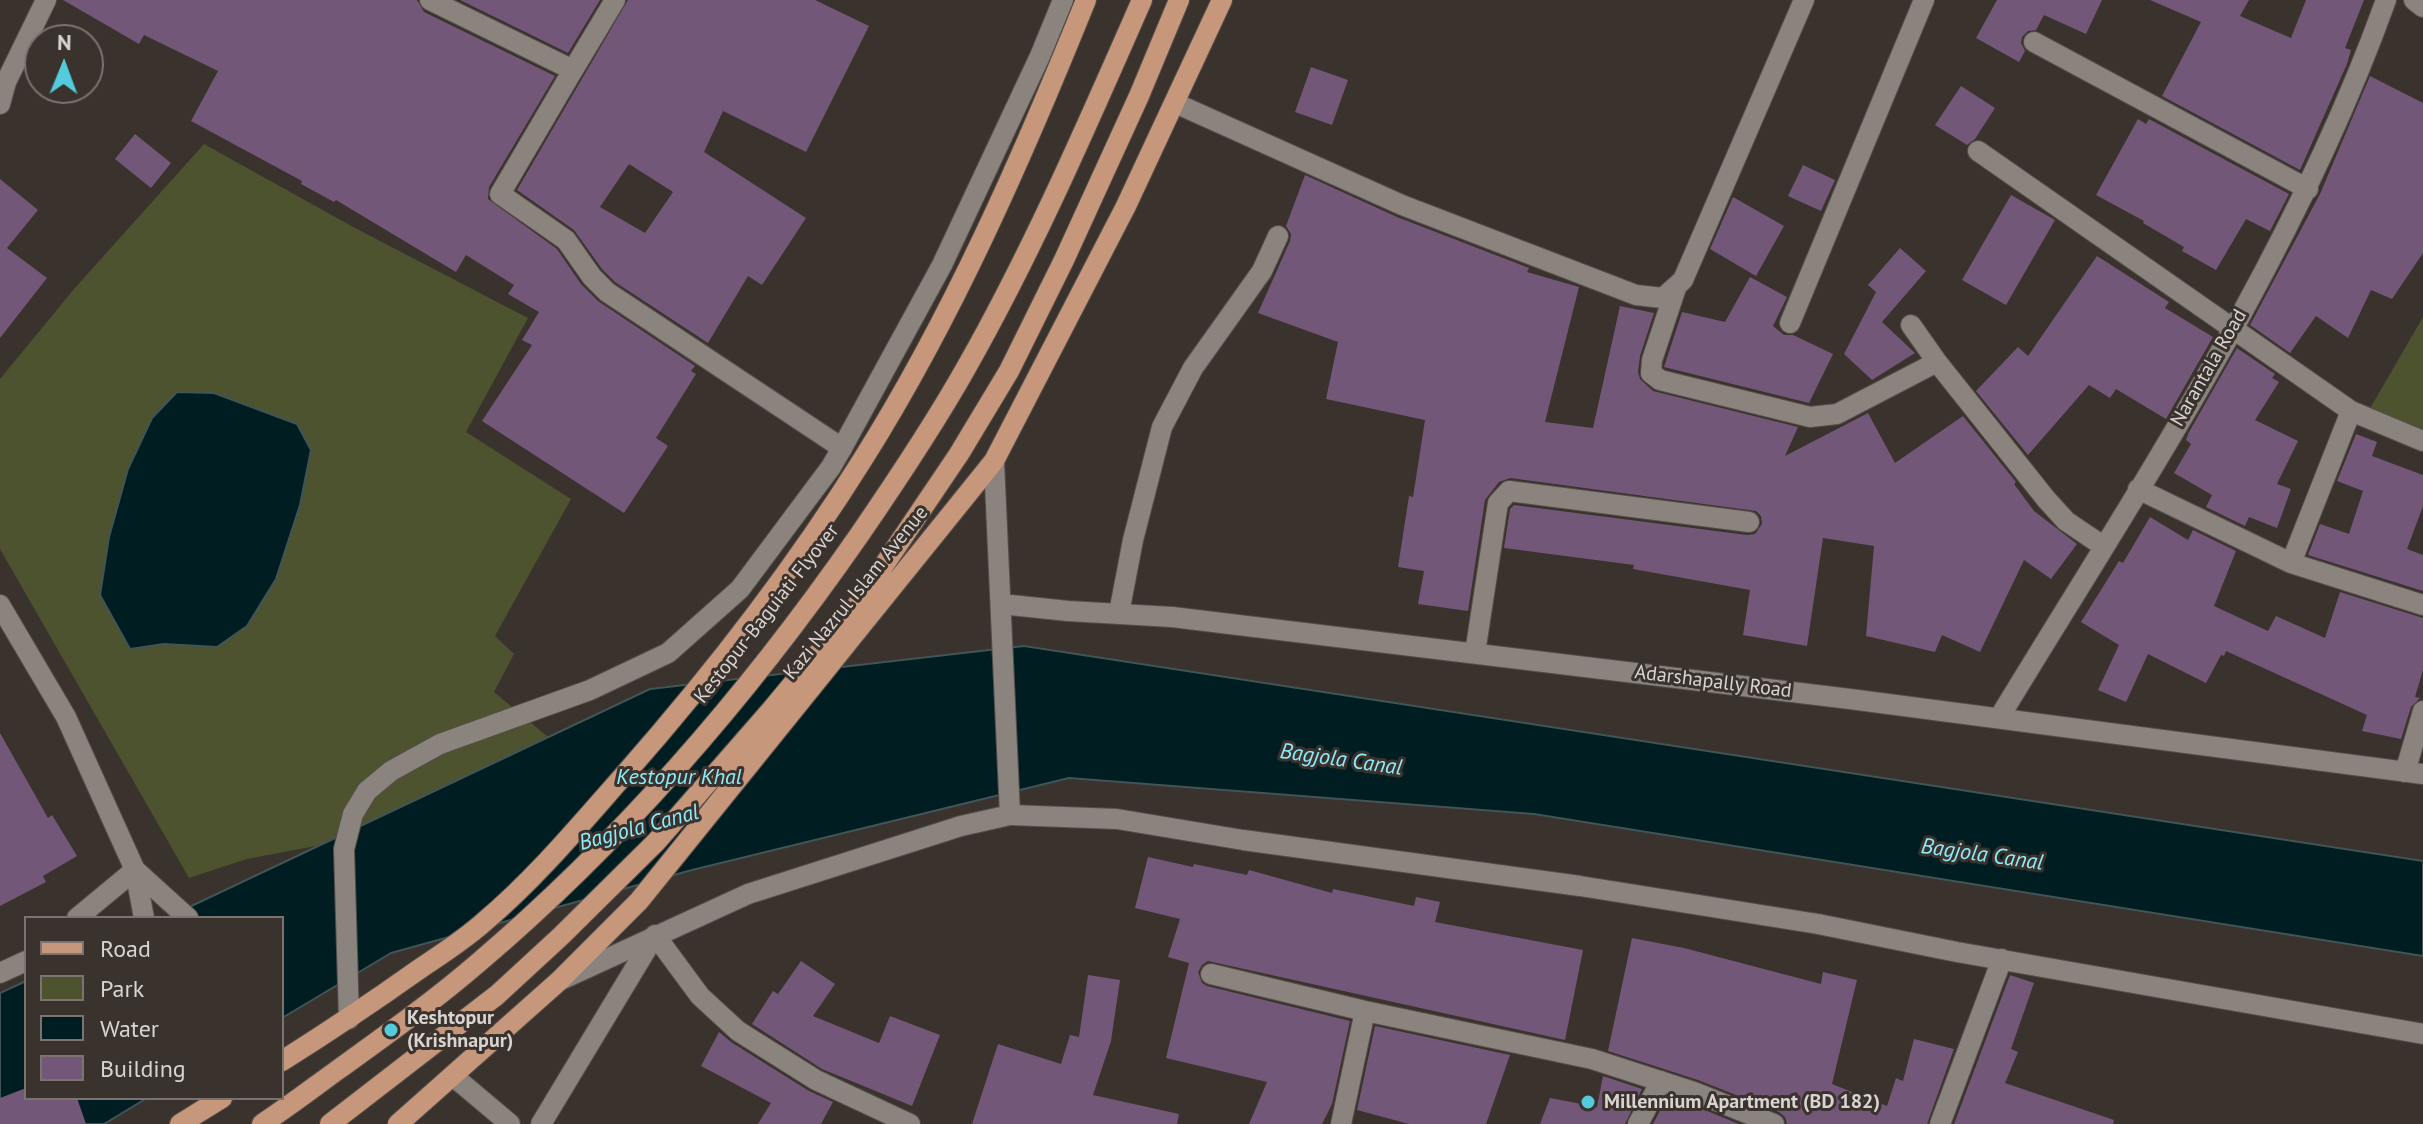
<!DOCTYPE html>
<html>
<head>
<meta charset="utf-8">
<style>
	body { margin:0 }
	#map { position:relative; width:2423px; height:1124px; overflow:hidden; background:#3a322d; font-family:"PT Sans",sans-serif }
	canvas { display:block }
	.legend { position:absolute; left:24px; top:916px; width:260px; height:184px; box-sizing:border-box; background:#3a322d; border:2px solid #7a736f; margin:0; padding:10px 14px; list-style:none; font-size:24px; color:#d9d4d1 }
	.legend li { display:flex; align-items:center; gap:16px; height:40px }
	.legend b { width:40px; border:2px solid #7a736f }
	.north { position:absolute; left:24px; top:24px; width:80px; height:80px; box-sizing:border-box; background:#3a322d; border:2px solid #7a736f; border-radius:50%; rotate:1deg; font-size:22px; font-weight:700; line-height:32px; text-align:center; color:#d9d4d1 }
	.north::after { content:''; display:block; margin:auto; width:28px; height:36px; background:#54cadd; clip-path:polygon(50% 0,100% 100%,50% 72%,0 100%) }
</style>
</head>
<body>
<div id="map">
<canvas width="2423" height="1124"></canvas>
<ul class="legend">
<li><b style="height:10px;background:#c7977c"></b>Road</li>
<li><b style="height:22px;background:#4d522f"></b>Park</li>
<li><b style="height:22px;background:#001d21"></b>Water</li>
<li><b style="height:22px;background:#735778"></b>Building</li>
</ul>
<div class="north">N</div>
</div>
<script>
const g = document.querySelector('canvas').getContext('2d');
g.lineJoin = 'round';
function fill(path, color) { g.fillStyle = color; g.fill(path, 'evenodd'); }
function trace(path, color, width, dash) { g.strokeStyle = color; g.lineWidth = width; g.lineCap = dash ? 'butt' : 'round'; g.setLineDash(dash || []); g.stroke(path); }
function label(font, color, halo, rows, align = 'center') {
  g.font = font + ' "PT Sans",sans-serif'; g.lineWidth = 6; g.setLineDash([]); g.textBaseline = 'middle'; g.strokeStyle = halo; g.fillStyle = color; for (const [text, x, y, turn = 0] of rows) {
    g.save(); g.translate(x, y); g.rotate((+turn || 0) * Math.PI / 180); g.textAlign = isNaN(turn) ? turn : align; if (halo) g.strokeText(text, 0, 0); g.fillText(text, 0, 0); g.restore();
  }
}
fill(new Path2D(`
	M204 144 355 228 528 318 466 432 571 499 495 636 514 654 494 692 596 777 400 830 247 859 189 878 0 549V379L74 289Z
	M2423 317V442L2365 417Z`), '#4d522f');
const water = new Path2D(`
	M177 392 214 393 297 424 311 450 300 505 276 579 247 626 217 647 164 644 130 649 100 595 109 537 128 469 152 418Z
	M1024 646 2423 861V956L1534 814 1069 778 692 870 391 953 282 1018V918H166L650 689Z
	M26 981V1098H147L104 1124H0V993Z`);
fill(water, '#001d21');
trace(water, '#415456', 2);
fill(new Path2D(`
	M63 0H417L424 12 555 76 489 187 488 199 557 249 581 284 598 301 695 366 691 371 696 374 656 438 668 446 624 513 482 421 532 345 522 340 539 312 508 294 514 285 466 255 456 272 336 200 334 202 301 184 302 181 191 121 218 71 144 35 139 44Z
	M460 0H600L568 53Z
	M628 0H815L869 26 806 152 723 111 704 152 806 218 762 285 748 276 708 343 615 282 602 269 574 230 517 190ZM629 164 673 192 645 233 600 207Z
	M1997 0H2102L2086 34 2044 15 2036 30 2028 31 2022 37 2021 43 2025 51 2019 62 1976 38Z
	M2150 0H2249L2240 16 2291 38 2306 0H2364L2345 48 2351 50 2347 64 2300 170 2162 96 2201 22Z
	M1311 67 1348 80 1332 125 1295 112Z
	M2370 76 2423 103V253L2392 299 2371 290 2348 338 2316 316 2290 353 2250 325 2320 194Z
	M1961 86 1995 108 1975 139 1967 145 1935 125Z
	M2138 119 2146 124 2149 119 2289 194 2270 231 2246 219 2216 270 2182 251 2184 247 2143 223 2144 221 2096 195Z
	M135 134 171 163 151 188 115 159Z
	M1803 165 1835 180 1821 211 1788 196Z
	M1305 175 1397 217 1529 268 1527 272 1579 287 1545 422 1593 428 1620 306 1654 313 1640 356 1638 372 1640 379 1653 391 1798 427 1785 456 1868 413 1895 463 1963 416 2016 482 2014 484 2034 511 2077 544 2051 579 2024 560 1980 652 1942 635 1935 652 1866 636 1874 546 1823 538 1807 646 1743 635 1750 590 1633 569 1634 565 1504 548 1510 509 1514 505 1747 535 1755 534 1762 524 1761 516 1756 511 1510 478 1499 482 1485 500 1468 611 1418 604 1424 571 1398 567 1409 496 1413 497 1425 420 1326 399 1338 342 1258 313 1290 241 1291 234 1286 226Z
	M0 179 38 210 7 248 47 278 0 338Z
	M2011 195 2055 220 2006 305 1962 280Z
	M1733 197 1784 226 1756 276 1710 249Z
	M1900 248 1926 271 1882 322 1915 353 1872 380 1844 354 1876 292 1868 285Z
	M2097 256 2169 302 2165 308 2213 337 2166 419 2116 389 2110 398 2089 385 2028 455 1976 391 2018 347 2028 356Z
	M1750 277 1787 297 1773 326 1784 335H1793L1833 354 1809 403 1664 367 1682 312 1725 322Z
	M2237 348 2275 374 2272 378 2279 382 2255 420 2298 441 2277 484 2291 489 2277 528 2249 517 2245 526 2206 507 2212 495 2174 473 2191 444 2186 440 2189 432Z
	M2356 434 2377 442 2372 456 2423 475V506L2407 549 2423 555V591L2308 555 2320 524 2349 534 2363 491 2337 481Z
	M2150 517 2188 540 2193 530 2236 551 2214 606 2268 631 2276 616 2325 638 2340 592 2423 618V670L2415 697 2420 698 2411 707 2401 739 2362 731 2367 715 2226 651 2224 656 2221 655 2206 683 2148 654 2126 702 2098 690 2119 645 2081 622 2119 561 2123 563Z
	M0 733 48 818 52 815 77 856 43 876 46 882 0 906Z
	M1148 857 1193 867 1194 864 1247 875 1249 870 1332 893 1333 889 1414 906 1416 897 1440 902 1435 922 1583 950 1565 1040 1208 961 1202 965 1198 972 1202 983 1207 986 1350 1021 1332 1104 1322 1124H1249L1267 1082 1166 1058 1189 963 1168 957 1180 919 1135 908Z
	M1632 938 1684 948 1821 984 1823 972 1857 980 1832 1084 1887 1106 1896 1078 1903 1081 1914 1039 1954 1049 1927 1124H1787L1785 1117 1779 1112 1698 1080 1608 1051Z
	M801 961 835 984 813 1016 879 1043 890 1016 940 1035 912 1106 822 1069 752 1024 773 991 778 994Z
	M1088 975 1120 980 1111 1041 1093 1095 1179 1114 1177 1124H972L998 1044 1061 1064 1070 1035 1079 1037Z
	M2010 975 2034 983 2011 1049 2018 1052 2005 1083 2114 1120 2113 1124H1954Z
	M1375 1026 1510 1055 1486 1124H1409L1357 1110Z
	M719 1032 731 1042 809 1091 833 1102 821 1124H758L771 1103 701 1066Z
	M1603 1076 1642 1089 1625 1124H1540L1550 1098 1597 1107Z
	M26 1088V1098H77L86 1124H0V1098Z
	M1667 1097 1690 1104 1739 1124H1653Z`), '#735778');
const minor = new Path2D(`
	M430 0 573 70 500 194 566 240 592 277 607 292 842 448
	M2414 0 2423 7
	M2034 42 2308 189
	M573 70 615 0
	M1175 103 1402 205 1636 295 1663 298 1683 280 1804 0
	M0 104 6 82 46 0
	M1978 151 2351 411 2291 563 2138 489
	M1676 288 1652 360 1651 373 1660 380 1810 417 1837 414 1937 362
	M1790 323 1924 0
	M1911 325 1937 362 2046 499 2066 521 2103 546
	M2351 411 2423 441
	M2291 563 2423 605
	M1119 613 1133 540 1162 427 1193 368 1262 271 1278 236
	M1475 653 1498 503 1509 491 1749 522
	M1999 718C2140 486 2294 257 2386 0
	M2405 772 2423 711
	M1010 815 1117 819 1243 840 1580 886 1818 924 1957 952 2423 1034
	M77 918 135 870
	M0 973 26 961
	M1211 974 1365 1011 1592 1059 1694 1092 1774 1124
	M541 1124 655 935 700 996 738 1031 816 1080 910 1124
	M1341 1124 1365 1011
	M1638 1124 1661 1081
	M1940 1124 2002 959`);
const tertiary = new Path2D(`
	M1001 604 1068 611 1172 617 1850 699 2423 774
	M0 605 66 717 135 870 144 918
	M135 870 188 918
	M563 979 748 894 961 826 1010 815 994 461
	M349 1019 344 849 353 814 367 791 391 771 440 744 590 690 668 653 740 589 831 467 842 448 942 265 1040 56 1063 0
	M453 1076 510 1124`);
const primary = new Path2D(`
	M282 1061C328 1032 373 1002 418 970 440 955 464 940 484 922 536 878 580 825 625 774 712 675 793 571 863 459 953 316 1023 156 1086 0
	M180 1124 222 1098
	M262 1124C288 1107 314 1087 339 1069 386 1035 434 1001 478 963 624 839 751 691 860 534 897 480 934 425 966 368 1033 250 1087 125 1142 0
	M330 1124 497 995 561 936 656 842 773 708 851 614 959 454 1009 371 1064 260 1139 96 1179 0
	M398 1124 559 981 639 901 994 461 1126 206 1222 0`);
trace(minor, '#554e4a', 22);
trace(tertiary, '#554e4a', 22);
trace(primary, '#554e4a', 22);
trace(minor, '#8b837d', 20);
trace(tertiary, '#8b837d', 20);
trace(primary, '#c7977c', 20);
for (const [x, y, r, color] of [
	[391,1030,8,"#54cadd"],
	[1588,1102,8,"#54cadd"]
]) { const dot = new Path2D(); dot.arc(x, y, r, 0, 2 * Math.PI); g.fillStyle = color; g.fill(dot); trace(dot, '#3a322d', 3); }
label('20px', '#d9d4d1', '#3a322d', [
	["Narantala Road",2209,368,-60],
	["Kazi Nazrul Islam Avenue",856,593,-51],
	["Kestopur-Baguiati Flyover",767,614,-52],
	["Adarshapally Road",1713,682,7]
]);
label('bold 20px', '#d9d4d1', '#3a322d', [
	["Keshtopur",407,1018],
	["(Krishnapur)",407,1041],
	["Millennium Apartment (BD 182)",1604,1102]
], 'left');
label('italic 22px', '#8eecfa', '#3a322d', [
	["Bagjola Canal",1341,760,8],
	["Kestopur Khal",679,778],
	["Bagjola Canal",639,828,-15],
	["Bagjola Canal",1982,855,8]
]);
</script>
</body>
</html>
